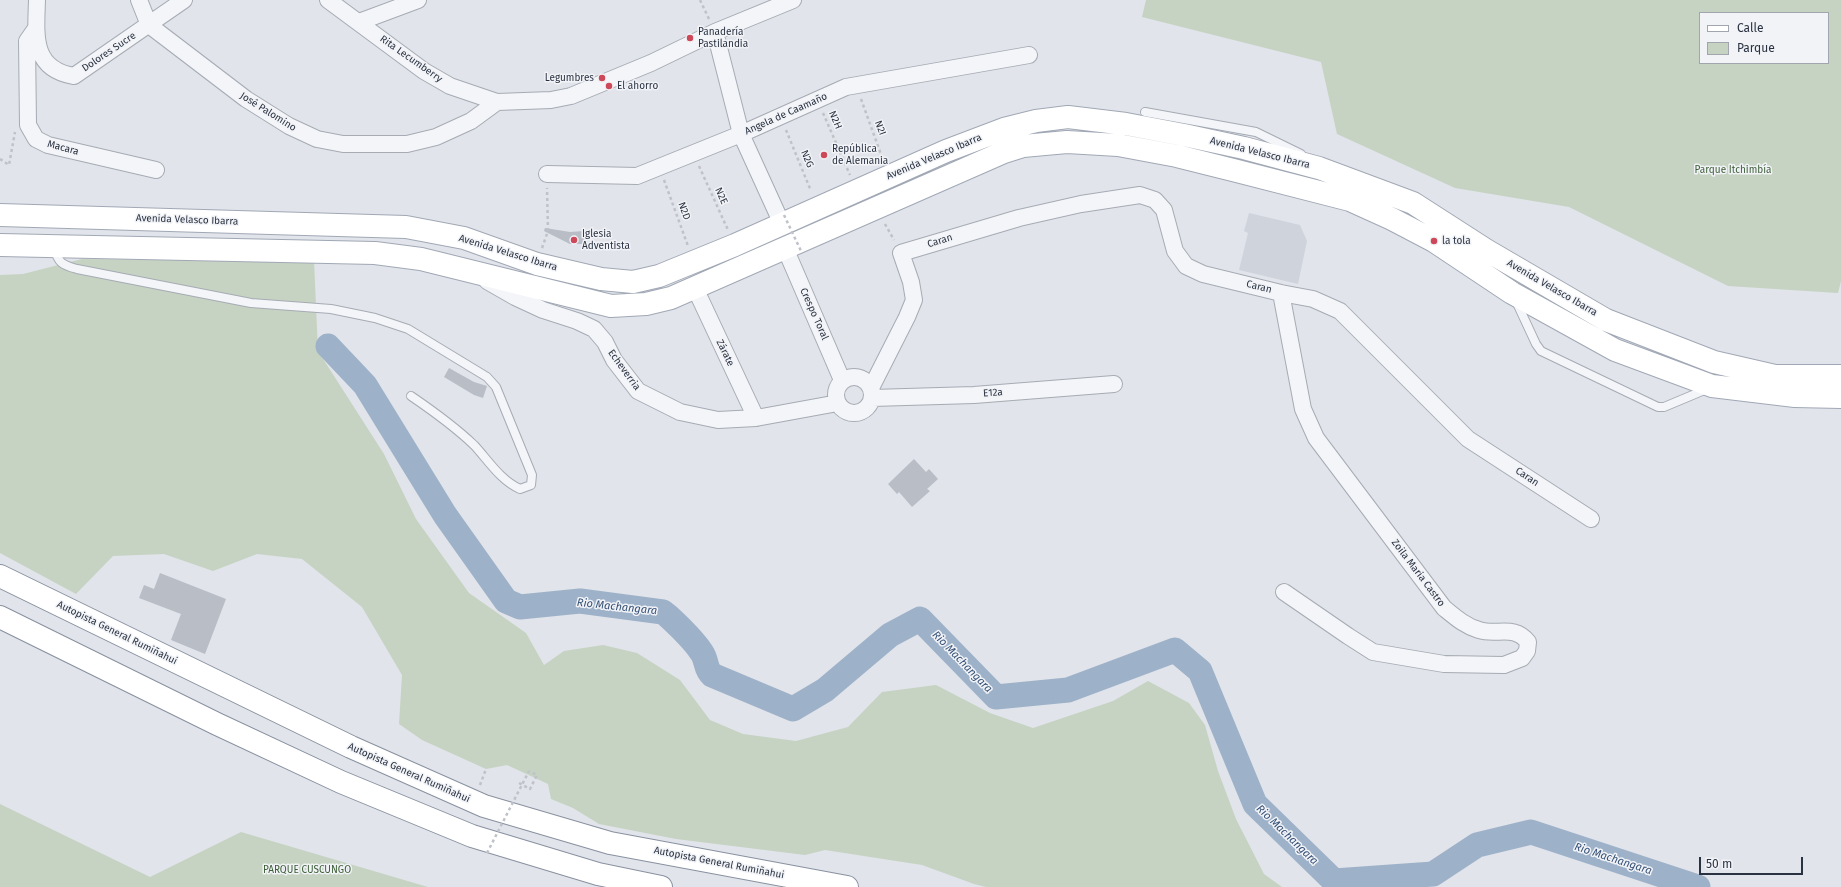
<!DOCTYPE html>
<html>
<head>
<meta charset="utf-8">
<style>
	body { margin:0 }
	#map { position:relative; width:1841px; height:887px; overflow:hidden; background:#e1e4ea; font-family:"Fira Sans",sans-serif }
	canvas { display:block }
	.legend { position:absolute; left:1699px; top:12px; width:130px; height:52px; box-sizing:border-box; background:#f1f3f7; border:1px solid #a1a6ae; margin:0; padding:5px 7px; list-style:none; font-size:12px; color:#2a3241 }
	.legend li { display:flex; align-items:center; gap:8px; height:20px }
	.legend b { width:20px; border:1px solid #a1a6ae }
	.scale { position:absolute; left:1699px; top:857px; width:104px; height:18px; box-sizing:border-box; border:2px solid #2a3241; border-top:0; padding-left:5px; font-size:12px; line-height:14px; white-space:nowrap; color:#2a3241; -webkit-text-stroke:3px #f1f3f7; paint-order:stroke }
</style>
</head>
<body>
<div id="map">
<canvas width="1841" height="887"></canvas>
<ul class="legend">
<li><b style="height:5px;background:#fff"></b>Calle</li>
<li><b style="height:11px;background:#c6d3c2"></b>Parque</li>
</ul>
<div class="scale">50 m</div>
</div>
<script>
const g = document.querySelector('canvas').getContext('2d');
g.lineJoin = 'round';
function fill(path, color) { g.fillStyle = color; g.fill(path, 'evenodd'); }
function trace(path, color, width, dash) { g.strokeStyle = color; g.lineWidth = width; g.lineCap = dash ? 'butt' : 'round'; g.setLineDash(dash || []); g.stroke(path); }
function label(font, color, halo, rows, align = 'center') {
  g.font = font + ' "Fira Sans",sans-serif'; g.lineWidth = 3; g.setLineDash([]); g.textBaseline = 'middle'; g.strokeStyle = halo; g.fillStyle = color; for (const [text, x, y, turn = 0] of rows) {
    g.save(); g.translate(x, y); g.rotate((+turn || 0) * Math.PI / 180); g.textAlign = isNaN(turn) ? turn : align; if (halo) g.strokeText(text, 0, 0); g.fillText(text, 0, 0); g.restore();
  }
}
fill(new Path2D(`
	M1249 213 1300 225 1307 241 1298 284 1239 270 1248 233 1244 231Z`), '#cfd3dc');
fill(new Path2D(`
	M1146 0H1841V281L1838 293 1728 286 1569 207 1455 188 1337 134 1321 62 1142 17ZM1700 13H1828V63H1700Z
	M82 259 314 261 318 351 384 454 416 519 469 593 526 633 544 665 564 651 603 645 637 653 680 680 710 720 743 734 796 741 848 727 882 692 936 685 990 713 1033 728 1113 701 1148 681 1189 703 1205 725 1218 771 1236 819 1264 874 1282 887H986L974 884 922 865 825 850 805 855 676 839 599 824 573 808 551 799 548 784 507 765 486 769 422 740 399 724 402 675 362 607 302 559 257 554 213 571 164 554 113 556 76 594 0 553V275L23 274Z
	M0 804 150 877 241 832 428 887H0Z`), '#c6d3c2');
trace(new Path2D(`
	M328 346 365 385 445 515 506 601 520 607 580 601 663 612 668 616C680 627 693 639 702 653 707 660 705 669 712 675L793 709 825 690 890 635 920 619 996 697 1068 690 1175 650 1200 671 1255 804 1334 881 1433 874 1477 845 1531 832 1698 887`), '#9db1c9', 25);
fill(new Path2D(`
	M545 228 570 232 584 231 587 244H570L544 231Z
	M449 368 474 382 487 386 483 398 474 395 444 377Z
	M914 459 926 472 929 469 938 479 927 489 930 491 912 507 899 492 897 494 888 484Z
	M160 573 226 599 205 654 171 640 181 614 139 598 144 585 154 589Z`), '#b8bdc6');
const service = new Path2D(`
	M1145 112 1256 132 1301 154
	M54 247C58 263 62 265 77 269L251 303 331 309 375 318 408 329 487 377 496 387 532 475 531 485 520 489C500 480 488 460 474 445 454 426 433 411 411 396
	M1516 301 1536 344 1541 351 1658 407H1664L1707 389`);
const minor = new Path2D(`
	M37 0C36 34 31 69 74 76L184 0
	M139 0 149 25 246 99 289 126 317 139 343 144H407L436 137 471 121 497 102
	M328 0 424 71 450 86 497 102 551 100 571 96 651 63 715 32 793 0
	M359 22 418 0
	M36 28 27 41 28 125 36 139 48 145 156 170
	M715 32 741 134 782 224
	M547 174 637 176 741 134 846 87 1029 55
	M785 248 842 380
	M487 281 515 297 543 310 577 321 594 329 605 342 614 360 638 391 680 412 718 420 756 418 838 403
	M695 288 756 418
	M1281 293 1303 409 1316 438 1444 608C1455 617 1465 626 1479 630 1497 636 1514 624 1528 642L1527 651 1522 658 1504 665 1444 664 1373 652 1348 636 1284 592
	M836 395a18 18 0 1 1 36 0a18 18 0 1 1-36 0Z
	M871 388 907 317 914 300 911 282 901 253 1019 218 1081 204 1140 195 1155 200 1164 210 1175 251 1186 266 1203 274 1281 293 1313 299 1340 311 1468 439 1591 519
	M872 398 974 395 1114 384`);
const primary = new Path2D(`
	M0 215 406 227 464 238 537 264 601 279 633 282 659 276 735 245 946 151 1004 129 1036 121 1068 117 1126 124 1184 135 1244 148 1319 168 1413 203 1486 250 1606 320 1714 362 1775 376H1841
	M0 245 375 253 421 259 611 306 646 304 671 298 1004 152 1023 146 1067 142 1118 145 1177 156 1237 171 1350 200 1392 219 1434 241 1512 293 1615 350 1712 386 1795 396 1841 397`);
const trunk = new Path2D(`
	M0 576 351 747 484 806 610 843 847 887
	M0 617 217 724 341 782 472 836 598 874 661 887`);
trace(service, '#a6abb4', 10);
trace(minor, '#a6abb4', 18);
trace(primary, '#a1a8b5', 24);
trace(trunk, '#8991a0', 24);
trace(new Path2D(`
	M700 0 709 19
	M861 99 883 160
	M823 113 850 175
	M786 130 811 191
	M0 159 9 165 15 132
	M699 166 728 230
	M664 180 688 246
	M885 224 894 240
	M542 248 548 231 547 188
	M519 783 530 789 537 775 529 771
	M480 785 486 769`), '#bfc2c8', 2.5, [3, 3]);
trace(service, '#f4f5f8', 8);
trace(minor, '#f4f5f8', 16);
trace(primary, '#fff', 22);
trace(trunk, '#fff', 22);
trace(new Path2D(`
	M784 215 801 251
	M487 853 529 771`), '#bfc2c8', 2.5, [3, 3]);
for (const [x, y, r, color] of [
	[690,38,4,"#cd4858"],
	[602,78,4,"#cd4858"],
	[609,86,4,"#cd4858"],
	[824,155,4,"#cd4858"],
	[574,240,4,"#cd4858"],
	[1434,241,4,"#cd4858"]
]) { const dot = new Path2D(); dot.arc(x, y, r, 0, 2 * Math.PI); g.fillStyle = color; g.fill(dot); trace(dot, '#f1f3f7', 1.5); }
label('10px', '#2a3241', '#f1f3f7', [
	["Panadería",698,32],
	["Pastilandia",698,44],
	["Legumbres",594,78,"right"],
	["El ahorro",617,86],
	["República",832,149],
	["de Alemania",832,161],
	["Iglesia",582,234],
	["Adventista",582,246],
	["la tola",1442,241]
], 'left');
label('10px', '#2a3241', '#f1f3f7', [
	["Dolores Sucre",109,52,-34],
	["Rita Lecumberry",411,59,35],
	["José Palomino",268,112,32],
	["Angela de Caamaño",786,114,-24],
	["N2H",835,120,67],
	["N2I",880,128,70],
	["Macara",63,148,15],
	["Avenida Velasco Ibarra",1260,153,14],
	["Avenida Velasco Ibarra",934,157,-23],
	["N2G",807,159,68],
	["N2E",721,196,66],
	["N2D",684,211,70],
	["Avenida Velasco Ibarra",187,220,2],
	["Caran",940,241,-17],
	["Avenida Velasco Ibarra",508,253,17],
	["Caran",1259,287,14],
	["Avenida Velasco Ibarra",1552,288,30],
	["Crespo Toral",814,314,66],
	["Zárate",725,353,64],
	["Echeverria",624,370,54],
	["E12a",993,393,-4],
	["Caran",1527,477,33],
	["Zoila Maria Castro",1418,573,53],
	["Autopista General Rumiñahui",117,633,26],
	["Autopista General Rumiñahui",409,773,24],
	["Autopista General Rumiñahui",719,863,11]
]);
label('10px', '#3d5d37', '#f1f3f7', [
	["Parque Itchimbía",1733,170],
	["PARQUE CUSCUNGO",307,870]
]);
label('italic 11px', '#344f75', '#f1f3f7', [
	["Rio Machangara",617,607,6],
	["Rio Machangara",962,662,46],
	["Rio Machangara",1287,835,44],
	["Rio Machangara",1613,859,18]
]);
</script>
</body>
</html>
